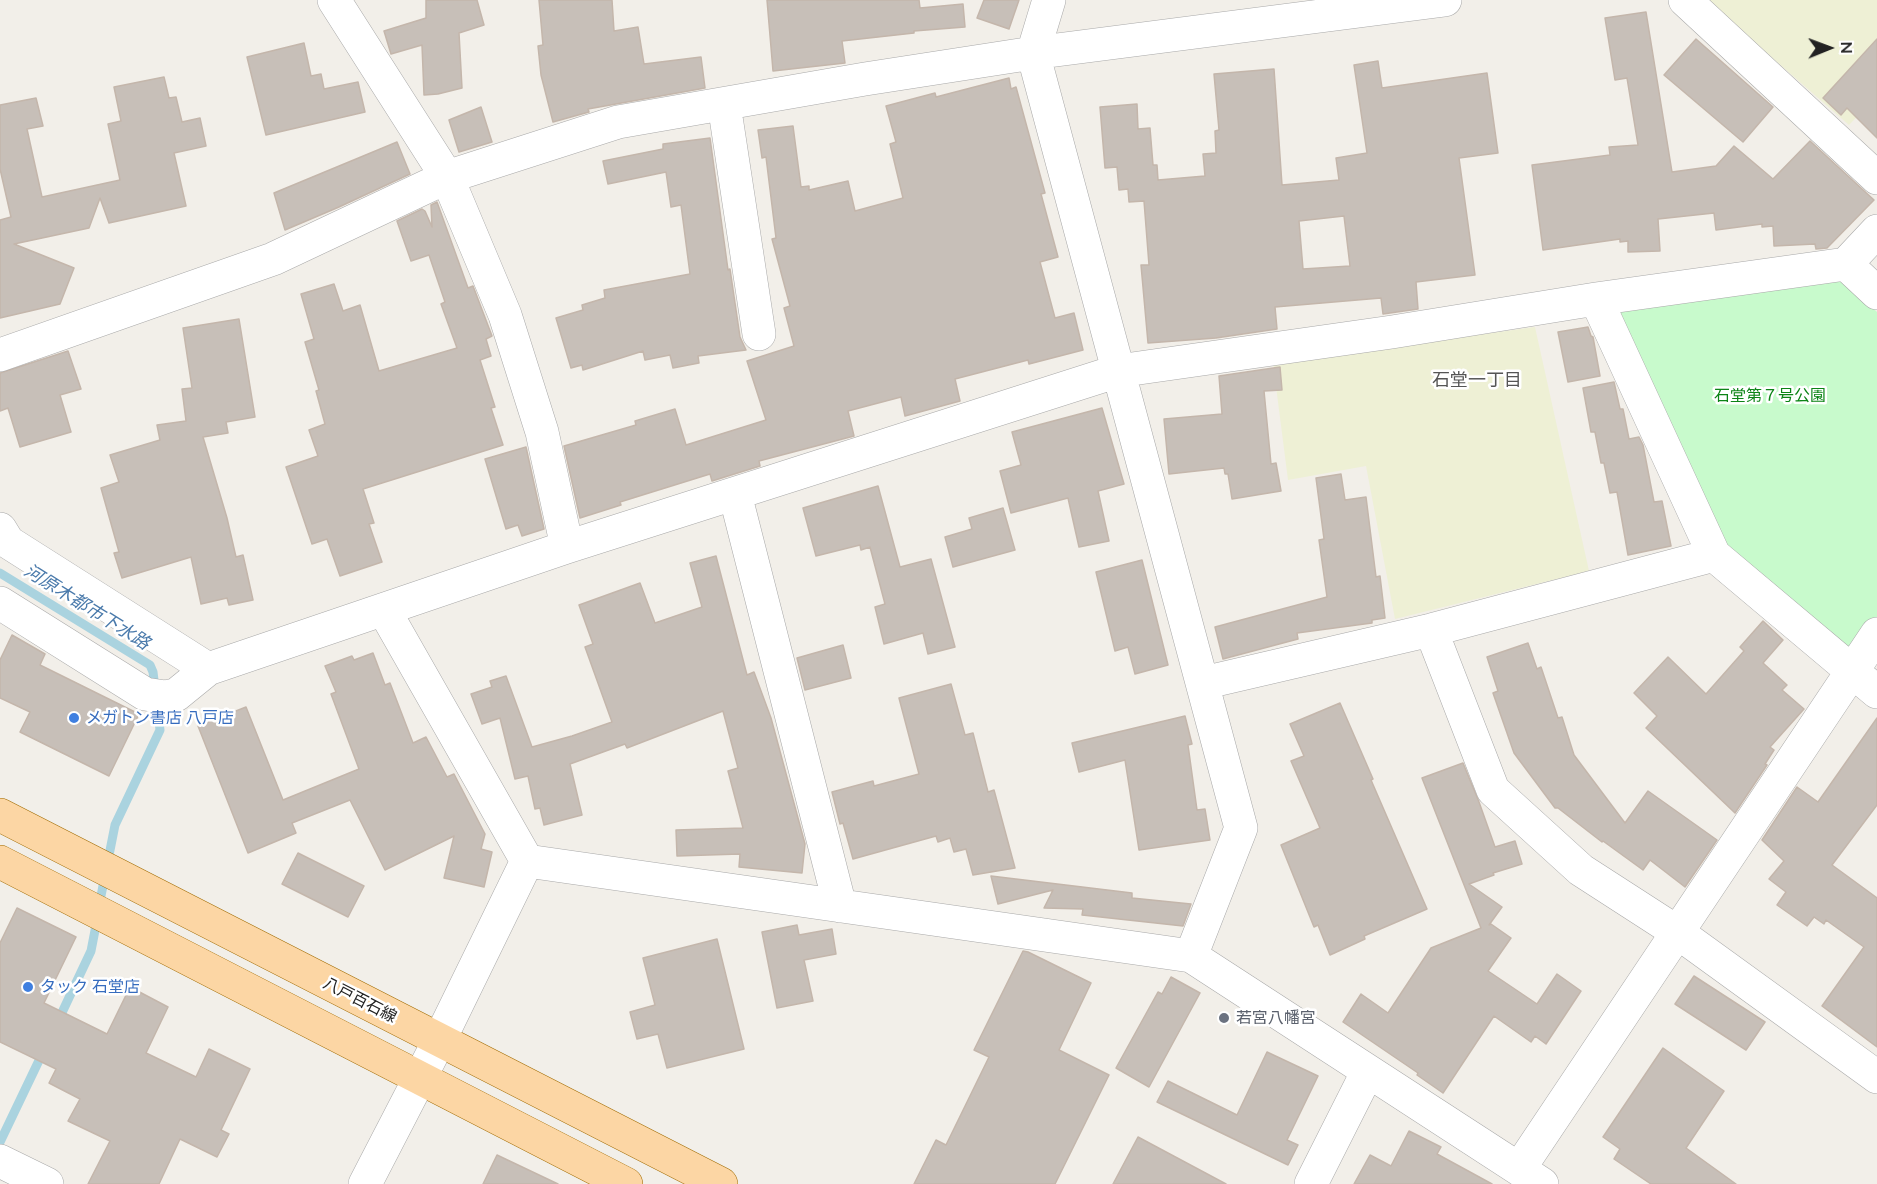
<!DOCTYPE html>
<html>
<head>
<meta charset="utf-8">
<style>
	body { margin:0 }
	#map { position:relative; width:1877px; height:1184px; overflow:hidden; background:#f2efe9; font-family:Lato,sans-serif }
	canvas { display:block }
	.north { position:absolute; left:1799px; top:18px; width:60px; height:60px; -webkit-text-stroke:4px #fff; paint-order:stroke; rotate:89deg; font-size:16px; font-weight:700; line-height:24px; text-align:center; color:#222 }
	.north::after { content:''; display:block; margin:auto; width:21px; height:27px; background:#222; clip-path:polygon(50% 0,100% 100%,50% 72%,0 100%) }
</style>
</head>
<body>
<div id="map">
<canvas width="1877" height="1184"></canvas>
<div class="north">N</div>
</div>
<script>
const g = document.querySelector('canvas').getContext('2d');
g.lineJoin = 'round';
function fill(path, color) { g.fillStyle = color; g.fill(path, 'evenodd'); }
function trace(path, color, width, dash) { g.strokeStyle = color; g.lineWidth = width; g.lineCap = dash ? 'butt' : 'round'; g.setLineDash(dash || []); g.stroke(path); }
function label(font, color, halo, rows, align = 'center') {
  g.font = font + ' Lato,"Noto Sans JP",sans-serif'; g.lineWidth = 5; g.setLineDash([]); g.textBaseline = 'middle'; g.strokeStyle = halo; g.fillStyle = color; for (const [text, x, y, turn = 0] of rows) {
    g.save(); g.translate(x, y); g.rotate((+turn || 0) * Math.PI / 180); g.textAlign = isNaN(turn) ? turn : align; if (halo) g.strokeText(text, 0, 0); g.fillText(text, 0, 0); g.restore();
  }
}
fill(new Path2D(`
	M1706 0H1877V96L1849 125Z
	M1535 327 1589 571 1395 619 1366 466 1288 480 1273 363Z`), '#eef0d5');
fill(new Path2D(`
	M1841 279 1877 312V617L1851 657 1723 548 1612 308Z`), '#c8facc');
trace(new Path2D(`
	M0 573 150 665 153 672 160 730 115 825 99 906
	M58 1021 91 951 97 920
	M0 1142 44 1050`), '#aad3df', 9);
const building = new Path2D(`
	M426 0H477L484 25 459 33 462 88 438 94 424 95 422 45 391 54 384 31 426 18Z
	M539 0H612L614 31 638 27 644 64 701 57 705 88 588 109 589 112 553 122 541 75 538 46 543 45Z
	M767 0H919L920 8 963 4 965 27 914 31V33L842 41 845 63 773 71Z
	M984 0H1019L1009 29 977 18Z
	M1646 12 1672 172 1716 166 1734 146 1773 179 1810 141 1874 200 1827 248 1816 249 1815 244 1774 246 1773 226 1762 227V224L1716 230 1714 213 1658 219 1660 251 1628 252V241L1620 242V239L1543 250 1532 165 1610 155 1609 147 1638 145 1627 78 1615 80 1605 18Z
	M1696 39 1773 107 1743 142 1664 75Z
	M1877 39V138L1847 108 1841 115 1823 98Z
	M304 43 311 76 321 74 324 89 358 82 365 112 266 135 247 57Z
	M1378 61 1382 88 1487 73 1498 153 1459 158 1475 275 1416 282 1418 309 1383 314 1381 298 1275 307 1277 329 1216 338 1148 343 1141 265H1149L1144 201 1129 202 1128 189 1119 190 1117 167 1105 168 1100 107 1137 104 1138 129 1150 128 1153 165H1157L1158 180 1205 176 1203 154 1216 153 1215 131 1219 130 1214 74 1274 69 1282 185 1339 180 1336 158 1367 153 1354 65ZM1344 216 1350 266 1303 269 1299 221Z
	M164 77 169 98 176 97 182 122 200 118 206 146 174 153 186 206 109 223 100 198 89 228 14 244 74 268 60 304 0 318V220L11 217 0 169V105L36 98 43 126 27 129 42 197 120 180 108 124 121 121 114 87Z
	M1009 78 1011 89 1016 87 1045 193 1041 194 1058 257 1040 262 1055 318 1074 313 1083 350 1029 364 1028 360 955 379 960 401 905 416 901 397 848 411 854 436 759 461 760 466 712 481 710 474 620 502 621 505 580 518 564 446 636 425 635 421 675 409 686 445 766 420 747 361 794 346 784 308 790 306 772 239 776 238 766 157 762 158 758 130 793 126 801 187 809 186V190L848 181 855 211 903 198 890 144 896 142 886 106 935 93 936 97Z
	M481 107 492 142 459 152 449 120Z
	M710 138 728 270 730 269 740 337 746 350 698 356 699 363 673 368 670 355 645 360 643 351 583 370 582 365 571 368 556 318 583 310 582 305 605 298 604 290 690 274 681 205 671 207 666 172 608 184 603 161 663 149V144Z
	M397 142 410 174 339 207 285 230 274 193Z
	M437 202 468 288 473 286 492 336 486 339 491 356 480 360 495 407 491 408 503 445 363 489 374 523 369 524 382 562 340 576 327 539 312 544 286 467 318 456 309 430 325 424 316 391 319 390 305 342 314 339 301 294 334 284 343 311 360 305 379 371 457 348 441 304 445 302 429 255 411 261 397 221 422 209 425 211 432 227 431 205Z
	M239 319 255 417 226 422 228 433 203 437 227 518 236 557 243 555 253 600 229 605 227 598 201 604 191 557 122 578 114 553 119 552 101 488 119 482 110 455 160 440 157 425 186 421 182 389 192 388 183 328Z
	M1588 327 1591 336 1593 337 1600 376 1568 382 1558 332Z
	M68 351 81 389 60 395 71 432 20 447 8 408 0 411V373Z
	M1280 367 1282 390 1264 391 1271 464 1276 463 1281 491 1232 499 1228 474H1225L1224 468 1169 474 1164 419 1222 414 1219 376Z
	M1614 382 1620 409H1623L1629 439 1639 437 1643 445 1654 502 1662 501 1671 546 1628 555 1617 492 1610 493 1604 463H1601L1595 432H1591L1583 388Z
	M1102 408 1124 484 1098 491 1109 541 1079 547 1068 498 1011 513 1000 471 1021 465 1012 432Z
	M526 447 544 529 522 536 518 525 506 529 485 459Z
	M1341 474 1345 500 1366 497 1376 577 1380 576 1385 618 1372 620V623L1297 633 1298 639 1223 659 1215 627 1327 597 1319 540 1324 539 1316 478Z
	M878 486 900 567 931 559 955 647 928 654 923 633 884 644 875 607 885 604 870 547 861 550 860 545 816 556 803 508Z
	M1003 508 1015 550 953 567 945 537 972 529 969 518Z
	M716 556 747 675 754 672 771 718 805 844 802 873 739 867 740 854 677 856 676 830 743 828 728 771 738 768 723 711 627 748 625 744 570 764 582 815 544 825 540 808 535 809 528 776 515 779 500 718 482 724 471 694 492 687 490 681 506 676 532 747 572 736 612 722 585 647 593 644 579 605 640 583 655 623 702 607 690 563Z
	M1142 560 1168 665 1135 674 1128 647 1115 651 1096 572Z
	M1763 621 1783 640 1763 663 1787 685 1782 690 1804 709 1770 747 1774 750 1765 764 1767 765 1735 813 1646 728 1657 716 1634 693 1668 657 1706 694 1744 651 1740 647Z
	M12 635 45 654 40 665 139 714 109 776 20 732 30 712 0 698V660Z
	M1528 643 1537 669 1541 667 1558 718 1562 717 1574 755 1625 823 1648 791 1717 840 1685 887 1650 860 1643 870 1603 841 1602 842 1558 808H1555L1514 753 1493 693 1498 691 1487 657Z
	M843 645 851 678 805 690 797 658Z
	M373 653 385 685 390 683 413 743 426 737 447 777 454 774 485 834 481 849 492 852 484 887 444 878 454 836 385 870 350 800 292 823 296 833 248 853 198 726 246 707 283 800 359 769 331 694 336 692 325 666 352 656 354 660Z
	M951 684 965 735 973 733 988 792 994 790 1015 868 973 875 966 849 954 852 950 838 938 842 936 836 853 859 843 823 840 824 832 792 873 781 874 786 919 774 899 698Z
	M1340 703 1373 779 1371 780 1427 909 1364 936 1365 939 1330 955 1318 925 1314 927 1281 845 1320 828 1291 761 1304 756 1290 724Z
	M1185 716 1192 744 1188 745 1197 810 1205 809 1210 840 1139 850 1125 760 1079 772 1072 743Z
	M1877 718V805L1832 865 1877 898V1047L1822 1006 1864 947 1826 920 1824 924 1814 917 1807 926 1777 905 1786 892 1769 879 1784 861 1762 840 1797 787 1818 802Z
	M1463 763 1479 802 1495 847 1515 841 1522 864 1493 873 1494 875 1469 884 1502 907 1489 925 1491 924 1511 938 1488 971 1537 1004 1557 974 1581 991 1546 1044 1535 1036 1531 1042 1494 1016 1443 1093 1417 1075 1418 1073 1343 1022 1361 994 1388 1013 1431 948 1481 928 1422 778Z
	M298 853 364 886 348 917 282 884Z
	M991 876 1132 893V898L1191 904 1183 926 1082 915 1083 909 1044 908 1053 890 998 904Z
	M17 908 76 937 44 1003 107 1034 130 987 168 1007 146 1053 196 1077 209 1049 250 1069 221 1130 229 1134 217 1157 180 1139 159 1184H88L110 1141 68 1121 80 1099 49 1083 56 1069 0 1042V943Z
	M797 925 799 935 832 929 836 954 804 960 813 1001 777 1008 762 932Z
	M717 939 744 1049 667 1068 658 1034 637 1039 630 1012 655 1005 643 958Z
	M1023 951 1028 952 1091 983 1059 1050 1109 1075 1055 1184H914L936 1140 946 1145 989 1057 974 1050Z
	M1694 976 1765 1022 1746 1050 1675 1004Z
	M1171 977 1200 993 1149 1087 1116 1068 1158 992 1162 994Z
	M1663 1048 1724 1091 1686 1148 1736 1184H1651L1614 1159 1620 1149 1603 1137Z
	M1267 1052 1318 1076 1287 1140 1298 1145 1288 1165 1157 1102 1168 1081 1237 1115Z
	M1409 1131 1441 1147 1437 1154 1492 1184H1354L1370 1155 1391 1166Z
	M1138 1137 1226 1184H1113Z
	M497 1155 558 1184H483Z`);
fill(building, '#c7bfb8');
trace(building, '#c4b6ab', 1.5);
const minor = new Path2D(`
	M334 0 447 177 505 315 542 432 567 547
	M1049 0 1033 53 1241 828 1191 956
	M1685 0 1877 178
	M724 104 759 334
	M1846 264 1877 293
	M1596 299 1714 555 1877 692
	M0 355 273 259 447 177 618 122 865 79 1033 53 1445 0
	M735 494 840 906
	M0 529 8 542 208 669 567 547 1118 371 1392 332 1596 299 1846 264 1877 231
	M0 603 145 694 165 697 176 695 208 669
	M384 610 527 861
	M1431 630 1493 790 1581 870 1677 932 1877 1077
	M1203 683 1431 630 1714 555
	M0 1161 47 1184
	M1519 1169 1877 634
	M365 1184 439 1041 527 861 1191 956 1542 1184
	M1311 1184 1368 1071`);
const major = new Path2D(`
	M0 815 721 1184
	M0 862 626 1184`);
trace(minor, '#a9a9a9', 34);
trace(major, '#a06b00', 34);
trace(minor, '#fff', 33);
trace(major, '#fcd6a4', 33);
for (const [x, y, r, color] of [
	[74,718,6,"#3f7fe0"],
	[28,987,6,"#3f7fe0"],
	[1224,1018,6,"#6b7280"]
]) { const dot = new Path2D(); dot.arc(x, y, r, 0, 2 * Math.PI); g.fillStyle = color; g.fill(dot); trace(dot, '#fff', 2); }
label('16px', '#0c8416', '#fff', [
	["石堂第７号公園",1770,396]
]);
label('16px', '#366cbe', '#fff', [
	["メガトン書店 八戸店",86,718],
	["タック 石堂店",40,987]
], 'left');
label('16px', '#222', '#fff', [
	["八戸百石線",360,1000,27]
]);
label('16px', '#5b616d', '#fff', [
	["若宮八幡宮",1236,1018]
], 'left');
label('18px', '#555', '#fff', [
	["石堂一丁目",1477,380]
]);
label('italic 18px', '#4a7aab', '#fff', [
	["河原木都市下水路",87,607,32]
]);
</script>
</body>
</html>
